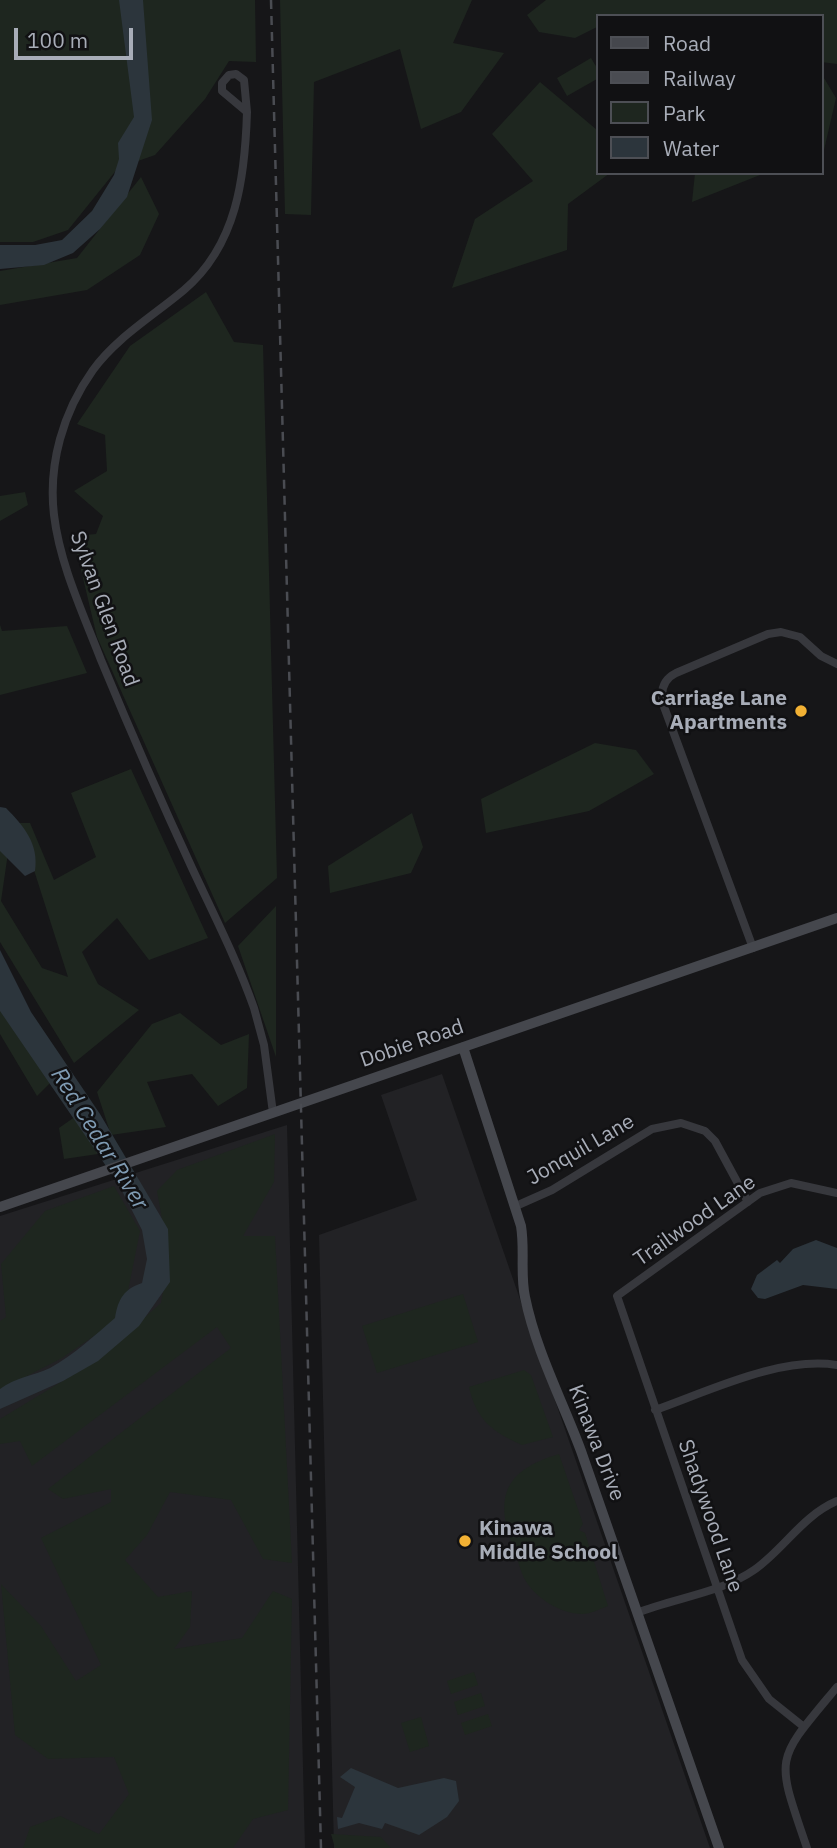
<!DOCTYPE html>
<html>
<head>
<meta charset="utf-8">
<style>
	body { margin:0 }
	#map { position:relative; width:837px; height:1848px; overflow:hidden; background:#161618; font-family:"IBM Plex Sans",sans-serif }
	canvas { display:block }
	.legend { position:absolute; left:596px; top:14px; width:228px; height:161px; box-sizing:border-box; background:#111113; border:2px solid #4d4f55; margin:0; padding:9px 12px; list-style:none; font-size:21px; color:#a8adb8 }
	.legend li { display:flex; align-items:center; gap:14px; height:35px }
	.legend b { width:35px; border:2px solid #4d4f55 }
	.scale { position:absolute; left:14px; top:28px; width:119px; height:32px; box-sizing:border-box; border:4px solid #a8adb8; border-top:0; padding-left:9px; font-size:21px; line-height:24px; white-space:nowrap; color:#a8adb8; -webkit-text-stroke:5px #111113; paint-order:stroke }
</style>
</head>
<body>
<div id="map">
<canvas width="837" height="1848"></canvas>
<ul class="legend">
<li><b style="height:9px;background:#45474d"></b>Road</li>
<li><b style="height:9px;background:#4a4c52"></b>Railway</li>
<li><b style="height:19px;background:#1e261f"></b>Park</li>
<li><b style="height:19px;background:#2c353c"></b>Water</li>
</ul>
<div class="scale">100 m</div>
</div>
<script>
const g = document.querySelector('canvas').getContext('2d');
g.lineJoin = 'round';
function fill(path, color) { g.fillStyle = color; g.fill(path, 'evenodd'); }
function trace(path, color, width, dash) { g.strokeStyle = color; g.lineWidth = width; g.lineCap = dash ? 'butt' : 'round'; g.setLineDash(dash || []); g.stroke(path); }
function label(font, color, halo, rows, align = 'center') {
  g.font = font + ' "IBM Plex Sans",sans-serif'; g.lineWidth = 5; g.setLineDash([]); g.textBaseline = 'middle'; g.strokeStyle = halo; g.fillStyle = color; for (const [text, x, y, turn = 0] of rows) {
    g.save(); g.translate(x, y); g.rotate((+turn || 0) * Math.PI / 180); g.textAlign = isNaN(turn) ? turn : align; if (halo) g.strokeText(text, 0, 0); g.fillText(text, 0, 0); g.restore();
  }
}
fill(new Path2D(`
	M442 1074 710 1848H334L319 1235 417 1200 381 1095Z
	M287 1125 305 1848H0V1216Z`), '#222225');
fill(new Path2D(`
	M0 0H255L256 62 229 61 205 99 155 155 118 168 68 230 33 242H0Z
	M280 0H472L453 43 504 53 461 112 421 129 400 49 314 82 311 215 285 214Z
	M546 0H837V64L821 62V16H597V27L575 38 539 32 527 15Z
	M591 58 597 68V79L567 96 557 78Z
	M821 73 836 98 824 150 821 151Z
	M540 82 597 130V173H610L568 204 567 250 452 288 475 219 533 181 492 134Z
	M695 173H765L692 202Z
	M141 177 159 214 140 255 87 290 0 305V271L77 258Z
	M206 292 234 342 263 345 277 878 225 923 97 637 73 536 96 534 103 516 74 491 107 471 105 435 77 424 130 346Z
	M25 492 28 505 0 521V496Z
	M0 625 2 631 67 626 87 673 0 695Z
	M595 743 636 750 654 774 589 811 486 833 481 799Z
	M131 769 208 938 149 960 117 918 82 952 98 984 139 1010 74 1063 0 942V832L8 853 1 901 42 968 68 977 19 823H30L54 880 96 857 71 793Z
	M412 813 423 847 411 873 330 893 328 866Z
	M276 906V1057L238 946Z
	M0 1007 51 1082 37 1096 0 1034Z
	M180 1013 221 1045 249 1034 247 1088 218 1106 192 1074 147 1082 166 1127 111 1135 97 1092 152 1024Z
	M76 1116 98 1154 64 1159 59 1128Z
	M275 1134 274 1182 243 1236H275L292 1563 263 1559 231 1500 170 1492 147 1535 125 1560 158 1597 192 1591 190 1627 174 1649 242 1638 273 1591 292 1599 288 1810 253 1819 233 1848H23L30 1827 60 1816 99 1834 129 1794 114 1757 48 1759 15 1735 1 1584 41 1626 76 1681 101 1665 41 1538 111 1502V1489L63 1499 48 1489 231 1348 217 1327 32 1466 20 1441 0 1444V1419L94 1362 161 1303 169 1258 157 1191 177 1170Z
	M114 1186 140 1231 123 1316 62 1358 0 1390V1321L6 1317 1 1264 45 1211Z
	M463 1294 478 1342 377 1373 362 1326Z
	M524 1370 531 1375 553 1437 522 1445C492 1432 476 1419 469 1387Z
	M559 1454 583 1524 579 1530 585 1533 608 1606C600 1609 590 1614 582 1614 560 1614 534 1597 524 1578 520 1570 518 1560 515 1552 494 1499 502 1471 559 1454Z
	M474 1672 478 1685 451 1694 447 1681Z
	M481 1693 485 1706 458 1715 454 1702Z
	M488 1714 492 1726 465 1735 461 1723Z
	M421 1717 429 1746 410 1752 401 1723Z
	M331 1834 381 1837 391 1848H335Z`), '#1e261f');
fill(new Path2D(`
	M119 0H143L152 120 127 197 100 229 73 253 44 265 0 269V245H35L62 240 92 211 114 175 119 159 118 143 134 117Z
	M0 807 6 808C24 826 39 844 35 871L25 876 0 851Z
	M0 950 31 1012 100 1114 168 1229 170 1282 139 1326 98 1361 63 1381 0 1409V1389C16 1377 33 1376 50 1368 74 1355 95 1335 115 1318 118 1299 124 1289 142 1283L147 1259 142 1230 119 1185 0 1011Z
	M816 1240 837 1248V1289L803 1285 765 1299 758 1298 751 1289 757 1275 777 1260 780 1263 793 1249Z
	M351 1768 398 1788 444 1778 456 1781 459 1801 447 1817 419 1835 385 1823 382 1829 359 1823 338 1829 337 1817 342 1818 355 1787 340 1777Z`), '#2c353c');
trace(new Path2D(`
	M247 112 244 80 236 74 229 75 222 83V91L247 112C245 177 237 245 184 290 153 316 116 338 93 370 63 412 48 464 54 515 60 565 83 613 101 660 130 730 160 799 192 868 214 915 237 960 254 1008L264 1045 273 1113
	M753 948 663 704C660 690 664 679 676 673L768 634 781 632 800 637 821 656 837 664
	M516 1206 552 1190 652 1129 681 1123 705 1131 715 1141 748 1202
	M655 1410C709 1391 780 1356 837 1365
	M637 1613C674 1598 721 1593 754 1570 784 1549 802 1516 837 1501
	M804 1727 769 1699 742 1660 617 1296 760 1193 791 1183 837 1193
	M807 1848C775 1754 774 1763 837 1687`), '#37383d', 8);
trace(new Path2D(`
	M463 1047 521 1226C525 1250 520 1274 525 1297 536 1351 562 1400 581 1451L719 1848
	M0 1207 837 918`), '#45474d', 10);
trace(new Path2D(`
	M271 0 321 1848`), '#4a4c52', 2.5, [9, 7]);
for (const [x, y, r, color] of [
	[801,711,7,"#f2b134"],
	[465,1541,7,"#f2b134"]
]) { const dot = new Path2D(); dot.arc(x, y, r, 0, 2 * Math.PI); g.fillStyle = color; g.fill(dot); trace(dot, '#111113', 2.5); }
label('21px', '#a8adb8', '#111113', [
	["Sylvan Glen Road",104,609,70],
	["Dobie Road",412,1044,-19],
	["Jonquil Lane",581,1150,-30],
	["Trailwood Lane",695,1221,-35],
	["Kinawa Drive",596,1443,69],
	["Shadywood Lane",710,1516,71]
]);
label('bold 21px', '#a8adb8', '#111113', [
	["Carriage Lane",787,699],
	["Apartments",787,723],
	["Kinawa",479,1529,"left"],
	["Middle School",479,1553,"left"]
], 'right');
label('italic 23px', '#7f9bb3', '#111113', [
	["Red Cedar River",99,1139,58]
]);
</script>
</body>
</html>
